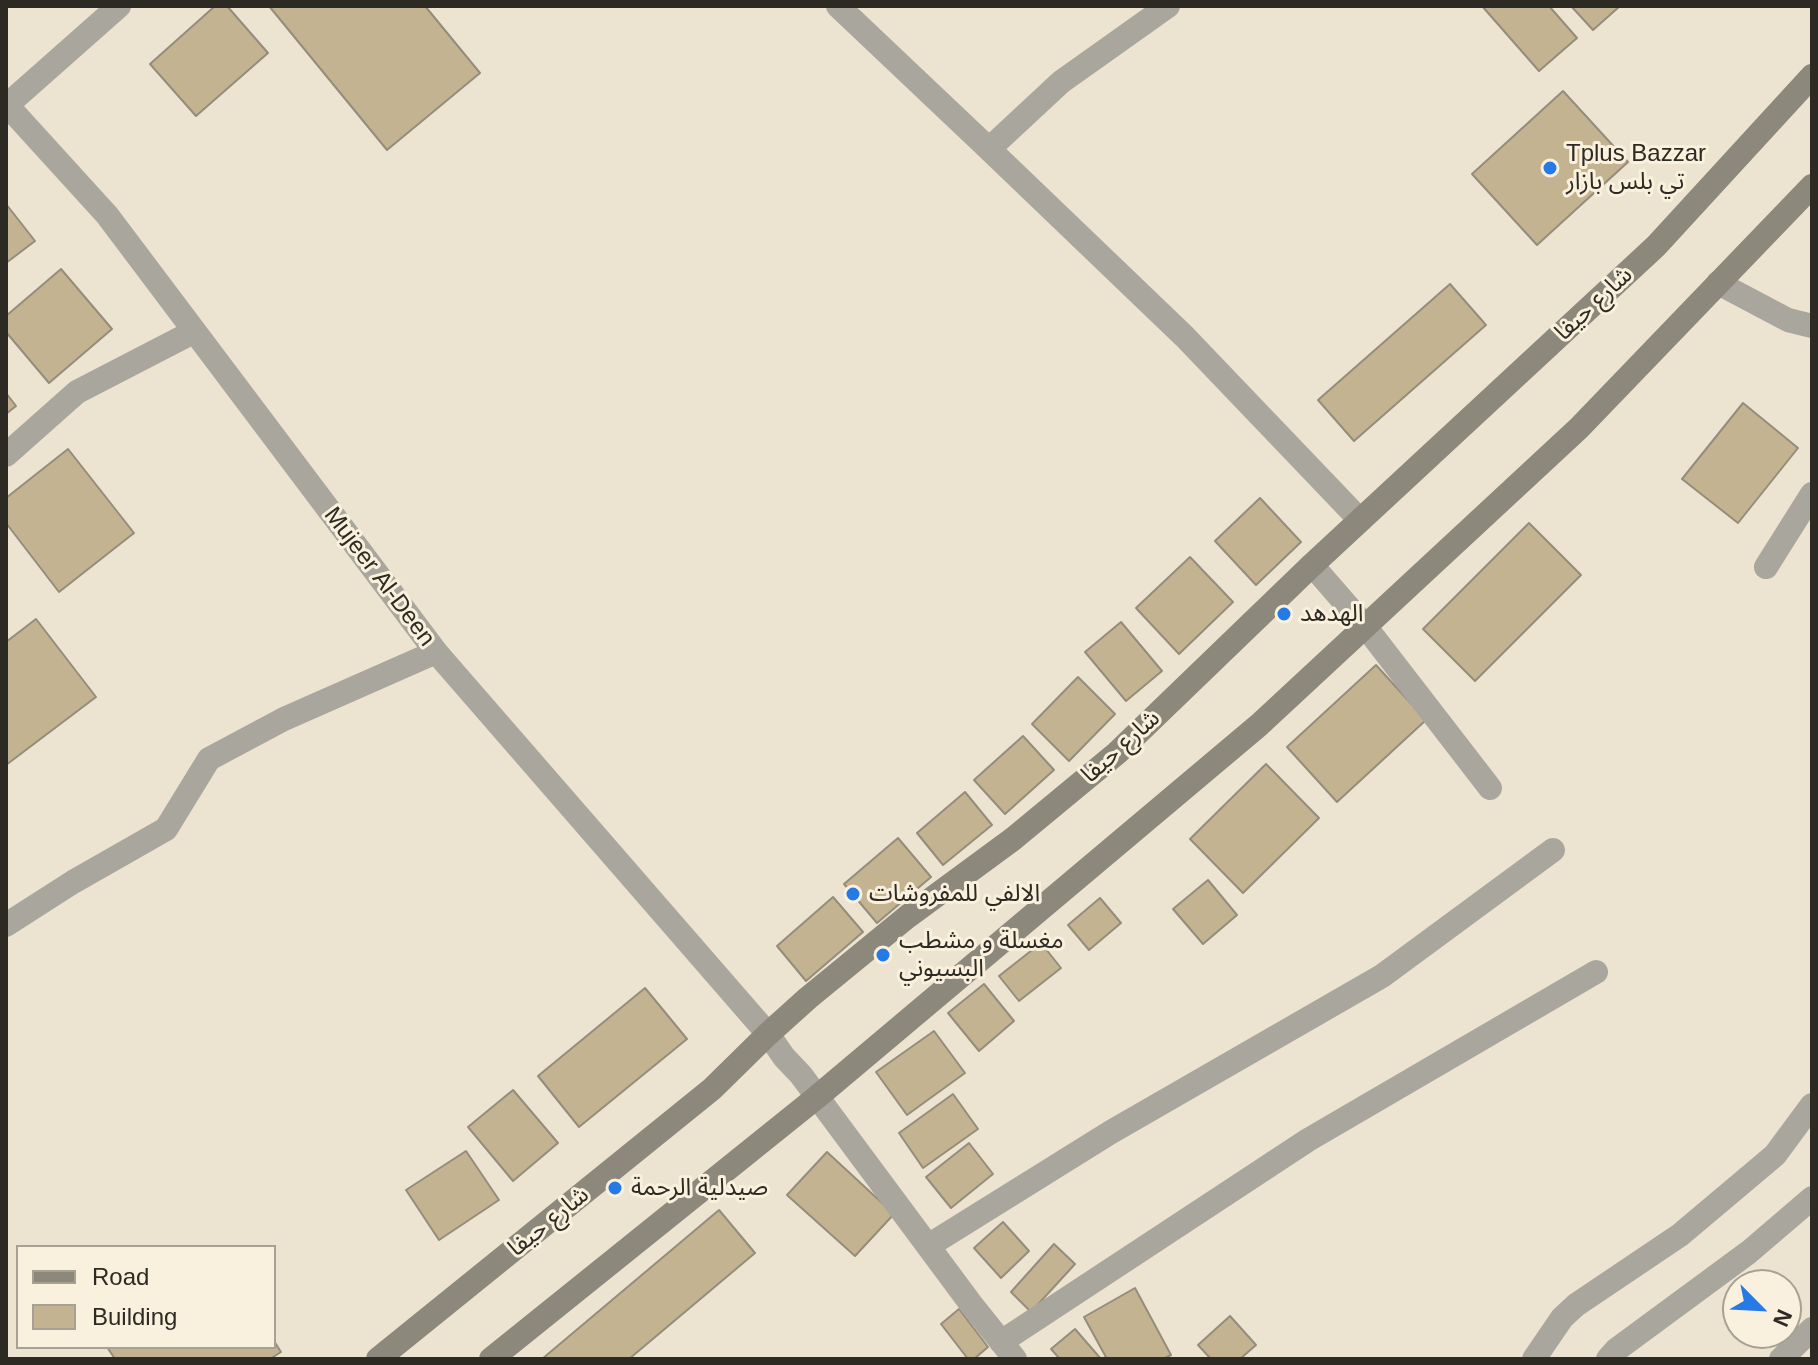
<!DOCTYPE html>
<html>
<head>
<meta charset="utf-8">
<style>
	body { margin:0 }
	#map { position:relative; width:1818px; height:1365px; overflow:hidden; background:#ece3d0; font-family:Helvetica,sans-serif }
	canvas { display:block }
	.frame { position:absolute; inset:0; border:8px solid #2d2a23; pointer-events:none }
	.legend { position:absolute; left:16px; top:1245px; width:260px; height:104px; box-sizing:border-box; background:#f9f0dd; border:2px solid #a7a193; margin:0; padding:10px 14px; list-style:none; font-size:24px; color:#2d2a23 }
	.legend li { display:flex; align-items:center; gap:16px; height:40px }
	.legend b { width:40px; border:2px solid #a7a193 }
	.north { position:absolute; left:1722px; top:1269px; width:80px; height:80px; box-sizing:border-box; background:#f9f0dd; border:2px solid #a7a193; border-radius:50%; rotate:114deg; font-size:22px; font-weight:700; line-height:32px; text-align:center; color:#2d2a23 }
	.north::after { content:''; display:block; margin:auto; width:28px; height:36px; background:#267ae5; clip-path:polygon(50% 0,100% 100%,50% 72%,0 100%) }
</style>
</head>
<body>
<div id="map">
<canvas width="1818" height="1365"></canvas>
<div class="frame"></div>
<ul class="legend">
<li><b style="height:10px;background:#8d887c"></b>Road</li>
<li><b style="height:22px;background:#c3b390"></b>Building</li>
</ul>
<div class="north">N</div>
</div>
<script>
const g = document.querySelector('canvas').getContext('2d');
g.lineJoin = 'round';
function fill(path, color) { g.fillStyle = color; g.fill(path, 'evenodd'); }
function trace(path, color, width, dash) { g.strokeStyle = color; g.lineWidth = width; g.lineCap = dash ? 'butt' : 'round'; g.setLineDash(dash || []); g.stroke(path); }
function label(font, color, halo, rows, align = 'center') {
  g.font = font + ' Helvetica,"Noto Sans Arabic",sans-serif'; g.lineWidth = 6; g.setLineDash([]); g.textBaseline = 'middle'; g.strokeStyle = halo; g.fillStyle = color; for (const [text, x, y, turn = 0] of rows) {
    g.save(); g.translate(x, y); g.rotate((+turn || 0) * Math.PI / 180); g.textAlign = isNaN(turn) ? turn : align; if (halo) g.strokeText(text, 0, 0); g.fillText(text, 0, 0); g.restore();
  }
}
const building = new Path2D(`
	M215 6H227L268 53 196 116 150 64Z
	M269 6H425L480 73 387 150Z
	M1482 6H1549L1577 38 1539 71Z
	M1571 6H1620L1593 30Z
	M1563 91 1628 162 1537 245 1472 174Z
	M6 204 35 241 6 263Z
	M61 269 112 329 49 383 6 332V316Z
	M1450 284 1486 325 1354 441 1318 400Z
	M6 393 16 406 6 414Z
	M1743 403 1798 448 1738 523 1682 479Z
	M68 449 134 533 59 592 6 523V498Z
	M1260 498 1301 542 1256 585 1215 541Z
	M1529 523 1581 575 1475 681 1423 629Z
	M1190 557 1233 602 1179 654 1136 608Z
	M36 619 96 697 6 765V642Z
	M1121 622 1162 671 1126 701 1085 652Z
	M1376 665 1426 720 1337 802 1287 747Z
	M1078 677 1115 714 1069 761 1032 724Z
	M1023 736 1054 770 1005 814 974 780Z
	M1266 764 1319 818 1243 893 1190 839Z
	M965 792 992 825 943 865 917 833Z
	M898 838 931 877 877 923 844 884Z
	M1208 880 1237 915 1203 944 1173 909Z
	M833 897 863 932 806 981 777 946Z
	M1100 898 1121 923 1089 950 1068 925Z
	M1041 943 1061 968 1019 1001 999 976Z
	M984 984 1014 1021 979 1051 948 1013Z
	M645 988 687 1039 579 1127 538 1076Z
	M934 1031 965 1073 907 1115 876 1072Z
	M513 1090 558 1143 513 1181 468 1127Z
	M953 1094 978 1129 923 1168 899 1133Z
	M969 1143 993 1174 951 1208 926 1177Z
	M466 1151 499 1200 439 1240 406 1190Z
	M827 1152 894 1214 855 1256 787 1195Z
	M719 1210 755 1253 629 1359H542Z
	M1003 1222 1029 1251 1001 1278 974 1248Z
	M1054 1244 1075 1264 1031 1312 1011 1292Z
	M1135 1288 1171 1355 1163 1359H1107L1084 1317Z
	M959 1309 988 1347 974 1359H968L941 1324Z
	M1230 1316 1256 1345 1240 1359H1211L1198 1345Z
	M1075 1329 1101 1359H1060L1051 1349Z
	M274 1341 281 1352 270 1359H115L107 1347H274Z`);
fill(building, '#c3b390');
trace(building, '#958d7b', 2);
trace(new Path2D(`
	M838 6 989 149 1061 82 1168 6
	M6 104 107 215 436 652 768 1034 784 1057 801 1075 971 1304 1015 1359
	M6 106 119 6
	M989 149 1185 337 1360 520
	M1718 283 1788 320 1812 326
	M6 455 77 392 193 332
	M1312 565 1365 626 1490 788
	M1766 567 1812 494
	M6 925 73 882 166 829 209 759 284 719 436 652
	M928 1246 1111 1132 1382 976 1553 850
	M1001 1342 1308 1140 1596 972
	M1534 1359 1562 1318 1576 1305 1680 1235 1775 1155 1812 1105
	M1608 1359 1616 1350 1749 1252 1812 1198
	M1781 1359 1812 1329`), '#a9a69e', 24);
trace(new Path2D(`
	M378 1359 712 1089 768 1034 808 998 907 917 1013 839 1117 753 1312 565 1656 246 1812 76
	M491 1359 817 1097 1259 725 1579 428 1812 186`), '#8d887c', 24);
for (const [x, y, r, color] of [
	[1550,168,8,"#267ae5"],
	[1284,614,8,"#267ae5"],
	[853,894,8,"#267ae5"],
	[883,955,8,"#267ae5"],
	[615,1188,8,"#267ae5"]
]) { const dot = new Path2D(); dot.arc(x, y, r, 0, 2 * Math.PI); g.fillStyle = color; g.fill(dot); trace(dot, '#f9f0dd', 3); }
label('24px', '#2d2a23', '#f9f0dd', [
	["Tplus Bazzar",1566,154],
	["تي بلس بازار",1566,182],
	["الهدهد",1300,614],
	["الالفي للمفروشات",869,894],
	["مغسلة و مشطب",899,941],
	["البسيوني",899,969],
	["صيدلية الرحمة",631,1188]
], 'left');
label('24px', '#2d2a23', '#f9f0dd', [
	["شارع حيفا",1594,304,-43],
	["Mujeer Al-Deen",379,577,53],
	["شارع حيفا",1121,747,-42],
	["شارع حيفا",549,1222,-39]
]);
</script>
</body>
</html>
